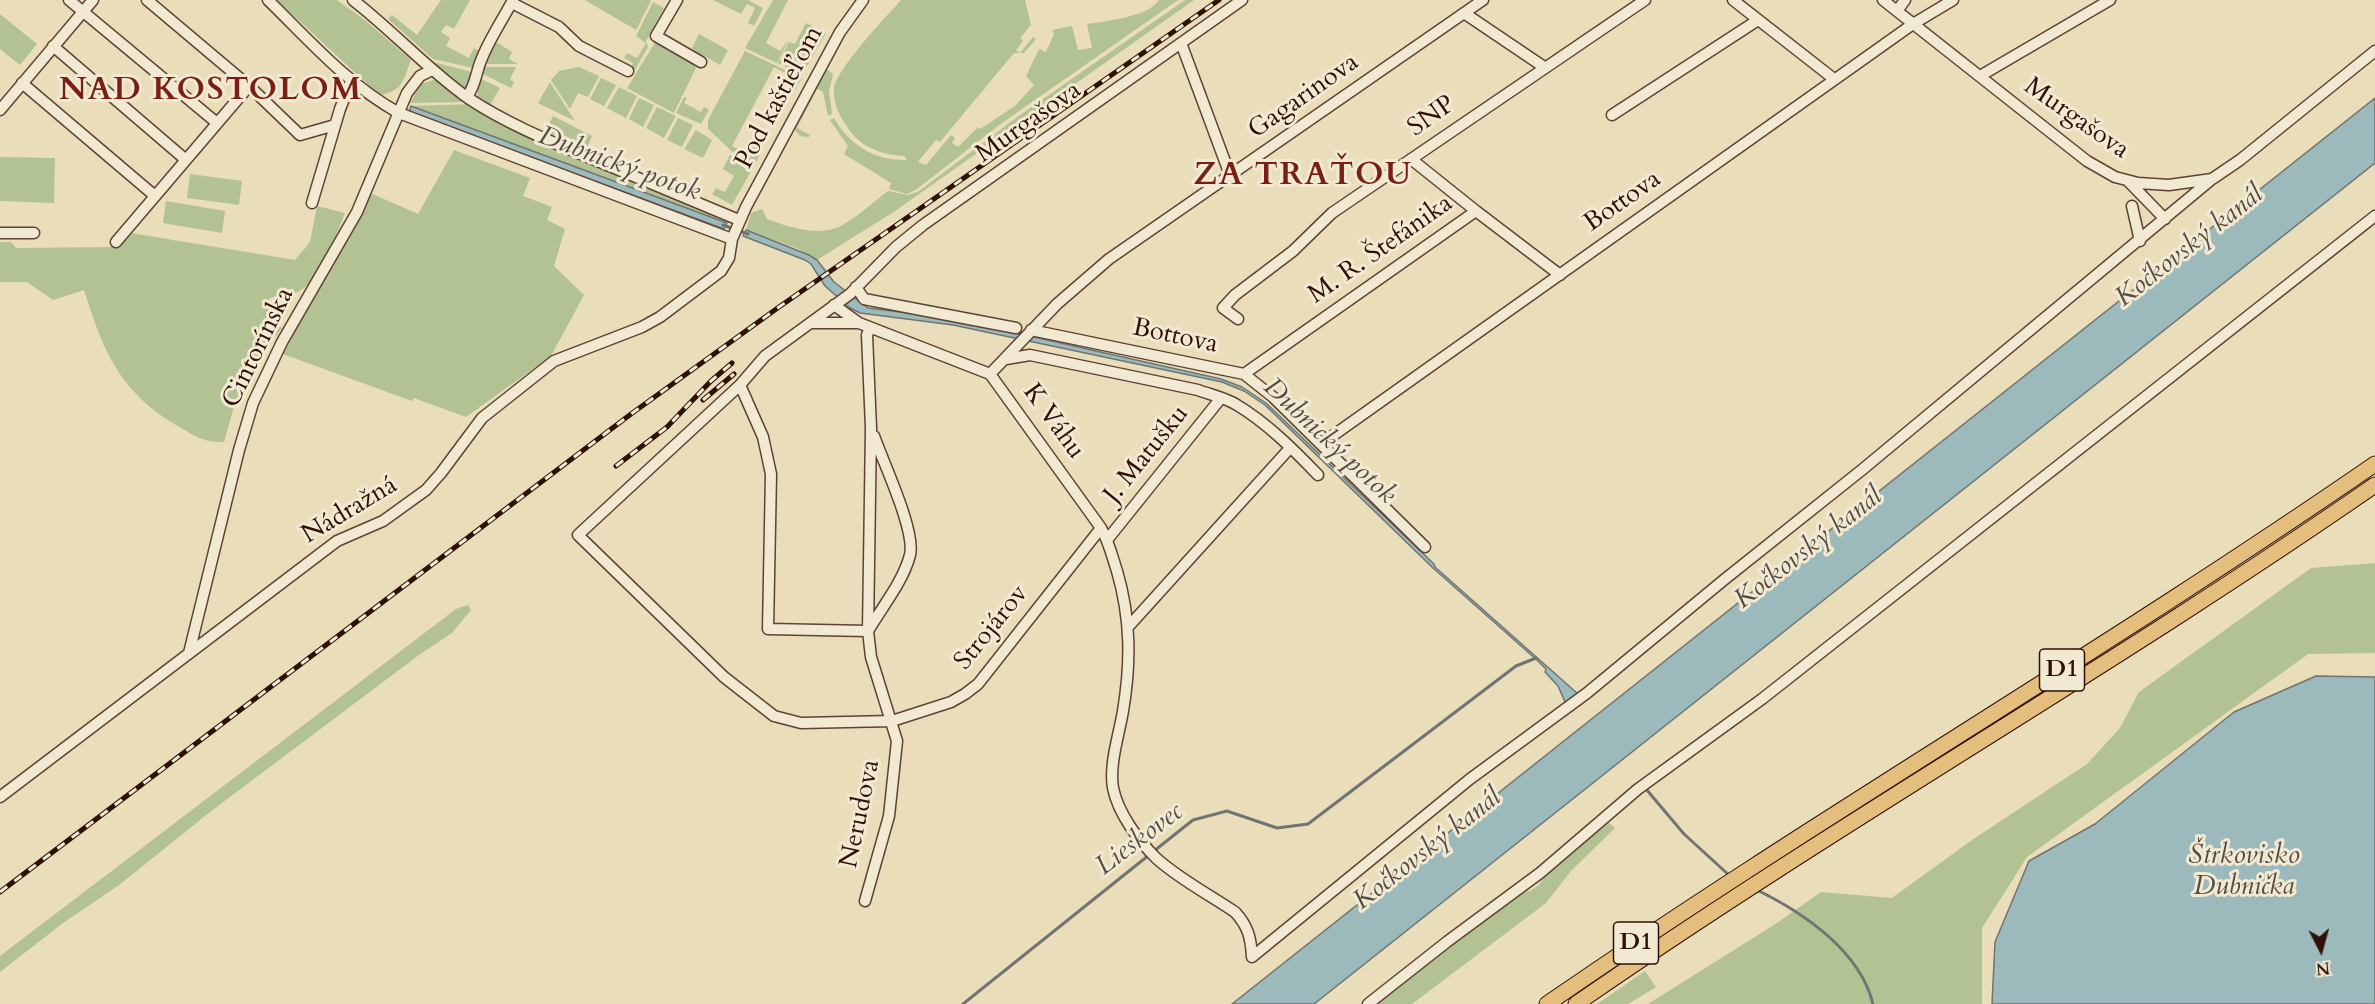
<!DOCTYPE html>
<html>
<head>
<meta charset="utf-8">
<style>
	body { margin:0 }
	#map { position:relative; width:2375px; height:1004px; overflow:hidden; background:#e9ddba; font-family:Cardo,serif }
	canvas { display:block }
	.north { position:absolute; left:2291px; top:920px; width:60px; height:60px; -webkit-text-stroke:4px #f1e9d2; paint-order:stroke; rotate:174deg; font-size:16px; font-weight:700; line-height:24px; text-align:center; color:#2f1005 }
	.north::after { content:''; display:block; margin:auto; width:21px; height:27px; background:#2f1005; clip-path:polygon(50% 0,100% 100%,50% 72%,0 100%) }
</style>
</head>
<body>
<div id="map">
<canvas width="2375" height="1004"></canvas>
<div class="north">N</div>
</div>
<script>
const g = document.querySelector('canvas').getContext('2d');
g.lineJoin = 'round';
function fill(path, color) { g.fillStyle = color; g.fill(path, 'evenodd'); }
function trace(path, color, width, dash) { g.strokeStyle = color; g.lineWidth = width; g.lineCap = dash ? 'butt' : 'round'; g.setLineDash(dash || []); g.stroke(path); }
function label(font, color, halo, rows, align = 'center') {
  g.font = font + ' Cardo,serif'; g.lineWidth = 6; g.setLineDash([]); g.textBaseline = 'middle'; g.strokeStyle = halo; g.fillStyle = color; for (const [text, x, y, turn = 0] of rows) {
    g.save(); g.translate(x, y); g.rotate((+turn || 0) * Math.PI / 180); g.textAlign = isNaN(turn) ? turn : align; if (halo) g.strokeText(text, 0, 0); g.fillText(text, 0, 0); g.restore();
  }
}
fill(new Path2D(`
	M277 0H337L366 21 411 60C403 80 403 92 379 95Z
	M441 0H470L454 29 446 25 441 32 450 38 446 46 469 58 474 48 481 52 473 68 433 59 388 19 392 15 417 35Z
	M585 0H649L651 1 636 30Z
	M713 0H748L763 8 754 26 748 23 755 8 747 4 741 14Z
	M773 0H788L766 43 780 51 789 39 777 63 745 48Z
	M901 0H1025L1031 25 1020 38 1023 41 1016 50 1020 53 1033 37 1036 39 1024 53H1014L940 142 936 140 918 162 926 165 951 135 955 138 952 143 958 147 978 127 980 129 1015 106 1034 85 1026 76 1039 49 1046 52 1054 34 1052 30 1072 26 1078 50 1092 48 1087 24C1106 21 1149 17 1159 0H1178L1002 123 917 189 907 194 889 189 891 183 844 154 848 146 830 120 834 118C849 145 875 161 907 160L904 156C882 155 860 147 848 128 840 117 833 104 834 89 836 69 886 17 901 0Z
	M1185 0H1194L895 211 817 260 799 249 746 230 751 213 762 209 767 219C786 226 812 235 833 229 850 224 873 202 888 191L908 195 919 191 1020 115Z
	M653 2 664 8 646 41 648 47 633 73 629 71 633 63 624 58 627 53 637 58 646 43 636 36Z
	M0 14 37 44 20 65 0 49Z
	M806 23 826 33 802 75 778 63 789 42 795 44Z
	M699 34 728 50 720 65 703 55 701 58 692 48Z
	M656 41 675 51V53L693 64 696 68 674 113 627 88Z
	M498 43 512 52 509 59 518 64H482L493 45Z
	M745 51 802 78 795 90 783 84 787 74 774 67 732 146 746 153 751 144 762 151 752 170 708 129V120Z
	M432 62 469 71 473 75 467 89Z
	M482 67H516L510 79 514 82 511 88 479 72Z
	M579 67 599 76 588 97 578 93 570 109 551 80 559 71Z
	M824 70H828L833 74 829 92 832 114 828 116 823 92 817 89 797 128 810 135 809 137 800 136 794 129 795 126Z
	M479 78 500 88 490 105 477 99Z
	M601 78 616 85 604 106 590 99Z
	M434 80 441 82 467 102 410 103 421 84Z
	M550 82 575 121 538 103Z
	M619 87 637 96 626 118 607 108Z
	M684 97 687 98 684 103 701 112 704 107 709 110 701 124 676 113Z
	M639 98 654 105 643 127 629 119Z
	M475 104 511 129 728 220 727 223 411 106Z
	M657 107 676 116 664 138 646 128Z
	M553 116 592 136 588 146 555 132 553 137 547 134V128Z
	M678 118 693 125 682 147 667 140Z
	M696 130 712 140 703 158 684 149Z
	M454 150 530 178 523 196 552 207 547 220 565 229 554 266 584 295 551 356 466 417 414 398 412 401 283 354 370 193 418 214Z
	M730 155 750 173 732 205 712 194 716 188 725 192 734 176 723 169Z
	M0 157 55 158 54 203 0 201Z
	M190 174 242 181 239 205 187 198Z
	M166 201 225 211 222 233 163 223Z
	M317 206 345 213C337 233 320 280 301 290 293 295 279 296 269 298 268 311 272 321 282 328L276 336 268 337 267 340 234 406 224 442C201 442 197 437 178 426 120 393 103 351 84 290L53 300 27 282H0V242H11L16 248 116 247 131 233 295 260 310 242Z
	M2375 563V653L2308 654 2027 857 1982 928V1004H1648L1777 923 1821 892 1892 898 1972 840 2087 764 2120 728 2139 692 2311 568Z
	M468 605 471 610 452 633 419 655 210 812 119 885 63 923 0 972V956L456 609Z
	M1609 823 1615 828 1571 871 1546 903 1412 1004H1374L1515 895 1530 891 1539 885 1546 873Z
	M1645 971 1656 987 1628 1004H1597Z`), '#b2c293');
const water = new Path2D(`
	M2375 98V163L1314 1004H1232Z
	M411 106 727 223 724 229 409 112Z
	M746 230 809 255 817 260 834 282 868 308 949 318 1221 379 1242 387 1266 403 1434 564 1435 567 1578 694 1566 704 1558 686 1545 672 1546 669 1538 661 1433 568 1265 405 1244 391 1222 382 953 325 860 313 850 308 825 286 811 264 805 260 743 236Z
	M2316 676 2375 677V1004H1992L1995 942 2029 861 2095 824 2234 712Z`);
fill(water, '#9cb9bb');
trace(water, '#707572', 1.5);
trace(new Path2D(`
	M723 225 748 234
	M1646 789 1684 834 1730 876
	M1154 851 1193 820 1227 811 1277 828 1308 824 1516 666 1536 658
	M1757 890C1804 913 1860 951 1873 1004
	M963 1004 1149 855`), '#707572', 3);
const minor = new Path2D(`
	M69 0 217 123
	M147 0 249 86 300 135 335 125
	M268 0C309 40 348 85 399 113L732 239
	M353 0C393 31 427 69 468 98 507 124 552 142 595 160 643 180 691 200 739 220
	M677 0 656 36 701 62
	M1733 0 1834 79
	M1883 0 2087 161 2115 177 2138 183 2169 185 2212 179 2240 160 2375 51
	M512 3 559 27 579 46 628 71
	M1897 11 1905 0
	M1464 13 1544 67
	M1181 43 1230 175
	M53 46 186 160
	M1980 76 2110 0
	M22 83 155 196
	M467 97C476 85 476 71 482 58 490 38 503 19 513 0
	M0 110 93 0
	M1612 115 1758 20
	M2128 181 2165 219
	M312 203 340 109 351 81
	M2132 206 2140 241
	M1476 211 1560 275
	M0 233H34
	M116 242 249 86
	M856 287 864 299 1016 328
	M834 305 859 323 990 374 1101 528C1109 542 1112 556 1117 571 1131 619 1131 663 1123 711 1119 735 1109 764 1113 788 1118 813 1138 840 1156 858 1179 879 1210 895 1235 912 1248 926 1251 938 1252 957
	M1238 319 1223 308 1235 295 1293 251 1332 213 1645 0
	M810 323H858
	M1031 330 1244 374 1273 397 1425 547
	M1006 359 1030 355 1198 390C1211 395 1226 398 1237 405 1267 423 1294 450 1318 475
	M990 374 1057 304 1109 259 1483 0
	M1244 374 1476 211 1411 159
	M740 385 763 437 771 474 768 629 868 631C882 607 903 582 910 555 916 531 883 462 874 436
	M1321 444 1913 24 1953 0
	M1101 528 978 684 965 694 951 702 892 721 801 723 774 716 724 677 578 535 740 385 765 356 850 294 896 247 923 225 1242 0
	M1107 540 1221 398
	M1129 626 1290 448
	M189 653 239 450 253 403 282 342 357 212 407 93 420 76 432 70
	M0 797 337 541 383 521 426 490 441 473 482 418 554 361 642 327 660 317 721 271 729 258 732 239 746 207 840 32 863 0
	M865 901 889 816 897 741 871 657 868 631 871 428 867 335 870 328
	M1252 957 1470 779 1587 693 1725 579 1863 469 2212 179
	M1368 1004 1448 941 1540 873 1638 789 1762 699 2375 216`);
const highway = new Path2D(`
	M1547 1004C1818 817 2104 651 2375 464
	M1576 1004C1837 823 2114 666 2375 485`);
trace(minor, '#5e4332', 13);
trace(highway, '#2f1005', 17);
trace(minor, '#f1e9d2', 10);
trace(highway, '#e4be7d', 15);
const rail = new Path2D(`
	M703 400 734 374
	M616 466 667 427 711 381 732 363
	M0 892 631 414 779 307 1219 0`);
trace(rail, '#2f1005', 5);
trace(rail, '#f1e9d2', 3, [9]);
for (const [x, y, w] of [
	[2062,670,45],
	[1636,943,45]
]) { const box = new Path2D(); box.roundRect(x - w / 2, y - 21, w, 42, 4.5); g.fillStyle = '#f1e9d2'; g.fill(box); trace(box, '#2f1005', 1.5); }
label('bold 24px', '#2f1005', null, [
	["D1",2062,670],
	["D1",1636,943]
]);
label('26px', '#2f1005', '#f1e9d2', [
	["Gagarinova",1304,97,-35],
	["Pod kaštieľom",780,98,-62],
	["SNP",1432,117,-35],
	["Murgašova",2076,119,35],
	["Murgašova",1029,123,-35],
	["Bottova",1623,202,-35],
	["M. R. Štefánika",1381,250,-35],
	["Bottova",1175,337,12],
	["Cintorínska",259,348,-64],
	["K Váhu",1053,422,54],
	["J. Matušku",1147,455,-51],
	["Nádražná",350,511,-31],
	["Strojárov",992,628,-51],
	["Nerudova",861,814,-78]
]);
label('italic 27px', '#554b45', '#f1e9d2', [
	["Dubnický potok",619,165,20],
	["Kočkovský kanál",2190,247,-38],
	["Dubnický potok",1329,442,43],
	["Kočkovský kanál",1809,549,-38],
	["Lieskovec",1140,840,-37],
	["Kočkovský kanál",1428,850,-38],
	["Štrkovisko",2244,857],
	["Dubnička",2244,888]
]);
g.letterSpacing = '1.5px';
label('bold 32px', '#7a1f14', '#f1e9d2', [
	["NAD KOSTOLOM",211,92],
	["ZA TRAŤOU",1303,177]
]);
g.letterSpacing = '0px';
</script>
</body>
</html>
